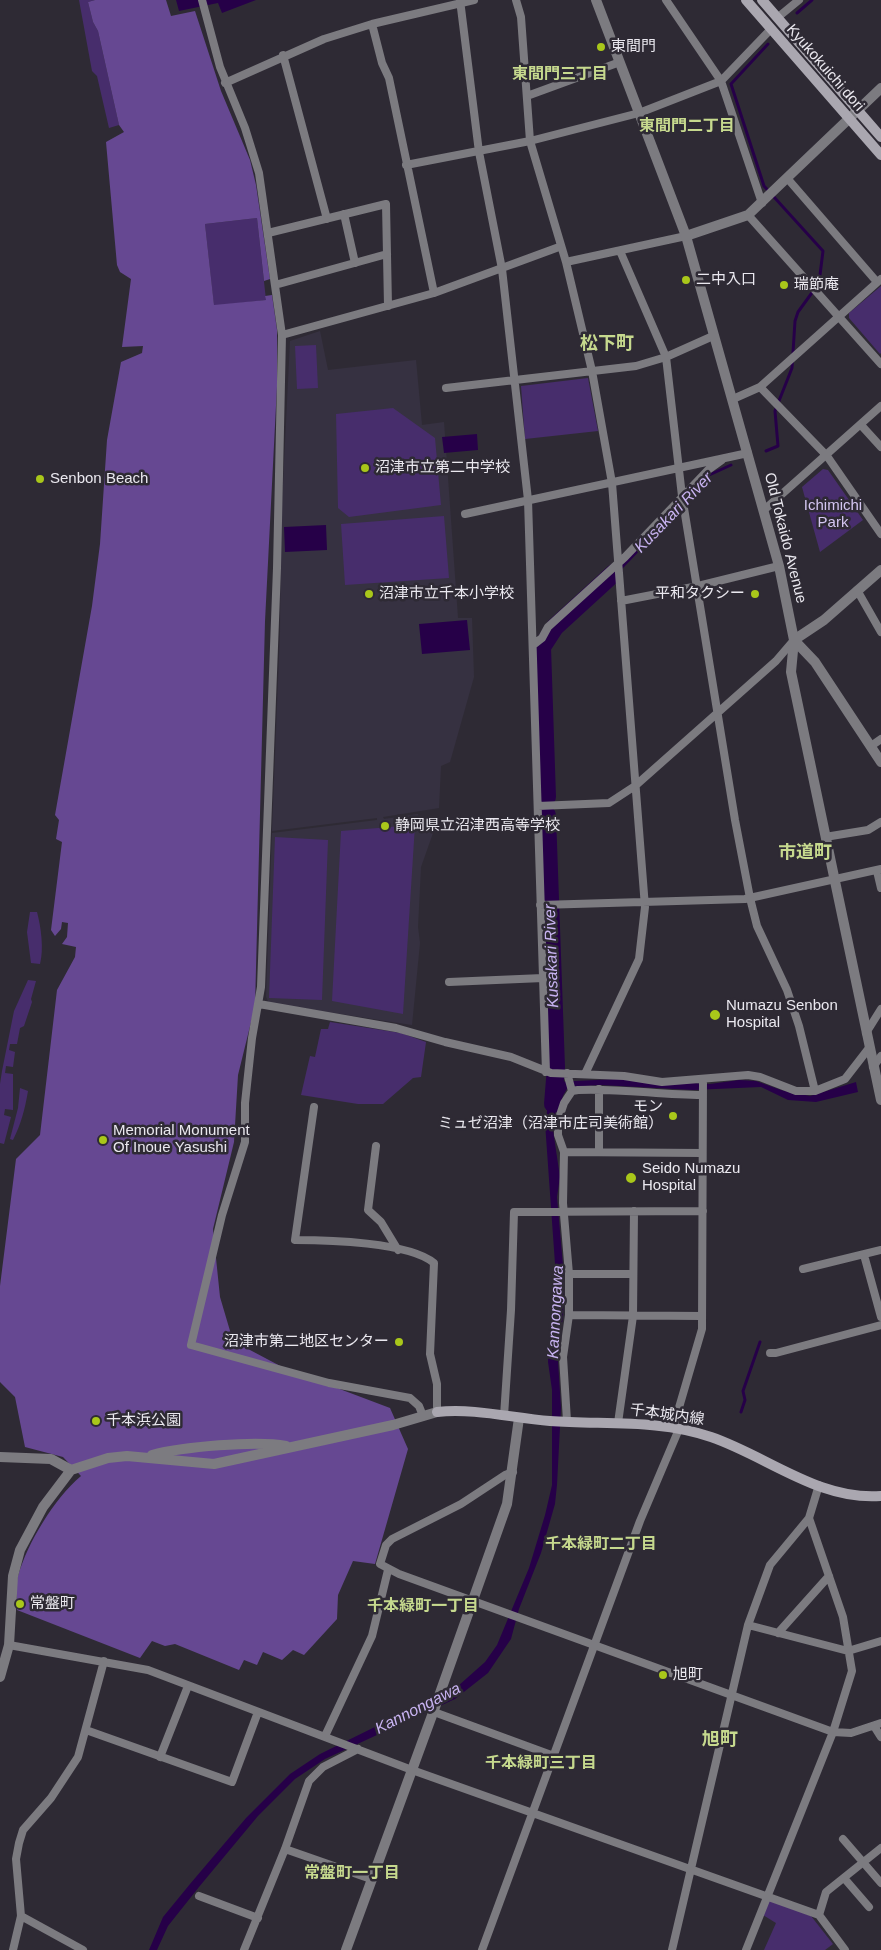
<!DOCTYPE html>
<html>
<head>
<meta charset="utf-8">
<style>
	body { margin:0 }
	canvas { display:block; background:#2e2a34 }
</style>
</head>
<body>
<canvas width="881" height="1950"></canvas>
<script>
const g = document.querySelector('canvas').getContext('2d');
g.lineJoin = 'round';
function fill(path, color) { g.fillStyle = color; g.fill(path, 'evenodd'); }
function trace(path, color, width, dash) { g.strokeStyle = color; g.lineWidth = width; g.lineCap = dash ? 'butt' : 'round'; g.setLineDash(dash || []); g.stroke(path); }
function label(font, color, halo, rows, align = 'center') {
  g.font = font + ' Helvetica,"Noto Sans JP",sans-serif'; g.lineWidth = 5; g.setLineDash([]); g.textBaseline = 'middle'; g.strokeStyle = halo; g.fillStyle = color; for (const [text, x, y, turn = 0] of rows) {
    g.save(); g.translate(x, y); g.rotate((+turn || 0) * Math.PI / 180); g.textAlign = isNaN(turn) ? turn : align; if (halo) g.strokeText(text, 0, 0); g.fillText(text, 0, 0); g.restore();
  }
}
fill(new Path2D(`
	M320 331 328 370 416 360 422 425 444 422 458 618H472L474 677 450 762 441 766 439 808 383 817 384 819 418 814 419 818 439 816 421 867 418 927 420 943 412 1025 269 1003 266 997 272 833 377 820V818L272 831 280 632 281 525 290 341Z`), '#363141');
fill(new Path2D(`
	M79 0H95L88 2 93 22 98 31 119 125 109 128 97 76 92 71Z
	M257 218 266 300 214 306 205 224Z
	M881 286V353L880 354 849 318V313Z
	M316 345 318 388 297 389 295 346Z
	M588 378 598 431 525 439 521 386Z
	M393 408 435 438 441 505 349 517 338 508 336 414Z
	M823 469 828 470 863 520 820 552 802 487Z
	M444 516 449 578 345 585 341 524Z
	M415 825 403 1014 332 1001 341 831Z
	M275 837 328 840 322 1000 269 998Z
	M30 912H37C41 927 44 949 40 964L31 963 27 932Z
	M28 980 36 981 31 999 32 1002 24 1026 20 1028 17 1044H10L9 1050 15 1052 13 1067 6 1066 5 1073 13 1074V1110L5 1109 4 1115 11 1117 4 1144 0 1143V1084L2 1071 14 1011Z
	M330 1022 401 1033 426 1042 421 1077 413 1078 383 1104H358L301 1095 310 1056 315 1057 321 1029H328Z
	M20 1088 28 1091C25 1109 21 1124 13 1140L10 1139 18 1108Z
	M768 1899 811 1916 833 1944 825 1950H764L776 1923 763 1915Z`), '#472d6c');
fill(new Path2D(`
	M95 0H166L171 16 195 11 221 91 250 160 256 185 270 279 264 281 257 218 205 224 214 305 266 300 265 296 272 295 277 330V386L265 621 255 1006 238 1075 234 1142 213 1229 220 1297 233 1341 284 1368 390 1408 408 1449 375 1564 353 1561 338 1595 337 1619 304 1655 293 1650 282 1660 263 1652 257 1665 244 1660 239 1670 175 1644 165 1646 152 1641 140 1658 17 1610C17 1600 15 1586 18 1576 28 1542 54 1499 81 1476L63 1457 25 1447 15 1397 0 1382V1286L16 1159 40 1135 57 990 75 957 76 947 62 944 67 937 68 923 62 922 61 929 55 936 51 930 62 842 56 839 59 820 55 815 92 606 100 544 107 440 121 362 142 353 143 346 122 347 131 279 120 272 117 265 106 142 124 132 119 125 98 31 93 22 88 2Z`), '#664892');
fill(new Path2D(`
	M176 0H256L222 13 218 3 179 11Z
	M477 434 478 450 444 453 442 437Z
	M326 525 327 550 285 552 284 527Z
	M467 620 470 650 422 654 419 624Z
	M618 1079 710 1084 739 1080 756 1081 781 1090 810 1096 856 1082 858 1092 816 1102 788 1100 761 1087 693 1090 601 1085 568 1087 556 1108 553 1130 560 1177 557 1197 564 1277 563 1318 557 1346 561 1408 557 1485 555 1504 541 1553 519 1609 511 1639 488 1673 455 1699 325 1759 295 1779 258 1816 199 1887 168 1926 157 1950H149L163 1917 190 1884 246 1818 290 1774 320 1754 458 1686 485 1662 497 1645 529 1568 545 1515 552 1485V1390L548 1362 549 1340 555 1318V1264L545 1123 552 1082Z`), '#260048');
trace(new Path2D(`
	M797 13 812 0
	M766 451 778 446 775 411 792 368 795 321 798 312 819 283 823 251 764 186 731 84 768 44
	M707 476 731 465
	M621 568 682 505
	M741 1412 745 1400 743 1391 760 1342`), '#260048', 3);
trace(new Path2D(`
	M547 797 542 647 555 627 614 573
	M547 815 556 1067 553 1104`), '#260048', 18);
trace(new Path2D(`
	M202 0 220 67 245 128 259 173 282 335 277 568 261 987 252 1038 245 1103V1142L222 1215 191 1345 329 1383 410 1398 419 1406 423 1416
	M460 0 479 152 502 269 528 500 546 1072
	M516 0 521 17 530 141 566 262 592 371 612 483 645 907 639 959 585 1074
	M666 0 721 81 762 203
	M777 18 799 0
	M372 24 382 63 389 78 434 293
	M283 55 327 219
	M225 83 324 39 372 24 474 0
	M527 96 620 62
	M406 165 530 141 639 113 721 81 771 29
	M787 178 877 282
	M344 214 355 263
	M748 215 881 364
	M268 233 386 204 388 306
	M620 251 666 357 682 496 735 820 750 898 757 926 787 990 799 1026 815 1091
	M566 262 686 236
	M275 285 387 254
	M282 335 434 293 559 247
	M760 387 827 456 881 534
	M446 388 636 366 666 357 713 336
	M733 399 760 387 881 279
	M861 425 881 447
	M764 510 881 406
	M465 514 748 453
	M857 590 881 632
	M621 601 698 586 779 566
	M533 645 542 638 548 627 625 557 708 470 722 460
	M871 746 881 739
	M538 806 609 803 635 786 776 661 794 640
	M825 837 868 830 881 822
	M877 871 881 888
	M540 905 745 899 881 869
	M449 982 543 978
	M259 1004 396 1028 445 1042 511 1057 551 1073 624 1076 662 1082 748 1075 760 1077 796 1091H815L845 1079 869 1048
	M866 1033 881 1009
	M873 1067 881 1056
	M567 1073 572 1091
	M599 1089V1152
	M314 1107 295 1240C327 1240 409 1242 434 1263L430 1354 437 1384V1412
	M376 1146 368 1210 381 1222 398 1250
	M564 1152 702 1153
	M864 1255 881 1317
	M803 1269 881 1250
	M569 1274H633
	M569 1315 702 1316
	M770 1353H776L881 1325
	M504 1416 511 1310 514 1212 703 1211
	M567 1421 563 1357 569 1315V1274L563 1203 564 1152 558 1135V1121L564 1103 572 1091 578 1090C620 1088 660 1095 702 1095
	M618 1423 633 1316 634 1211
	M673 1428 702 1329 703 1079
	M513 1472 505 1475 461 1504 392 1539 386 1545 380 1564 399 1574 833 1732 851 1733 881 1723
	M748 1625 848 1651 881 1641
	M778 1633 829 1576
	M9 1645 148 1670 412 1770 819 1915 845 1950
	M434 1712 554 1756
	M874 1726 881 1737
	M86 1730 232 1782 258 1712
	M325 1736 372 1636 388 1570
	M160 1757 188 1686
	M843 1839 881 1883
	M285 1849 371 1879
	M844 1878 869 1907
	M199 1896 258 1918
	M819 1915 826 1892 881 1848
	M21 1916 83 1950
	M13 1950 21 1916 16 1859 19 1843 23 1830 51 1798 78 1757 104 1661
	M244 1950 285 1849 309 1781 323 1767 358 1749
	M482 1950 640 1521 679 1429
	M672 1950 748 1625 770 1565 809 1518 819 1485
	M746 1950 833 1732 852 1671 843 1617 809 1518`), '#7c7b80', 8);
trace(new Path2D(`
	M596 0 686 236 779 566 794 640 791 672 881 1100
	M686 236 748 215 881 88
	M881 570 824 620 794 640 815 662 881 762
	M152 1455C181 1447 257 1440 286 1446
	M0 1457 51 1459 71 1470
	M0 1677 9 1645 13 1576 20 1550 43 1507 71 1470 108 1458 127 1456 214 1464 393 1425 437 1412
	M346 1950 434 1710 507 1504 519 1418`), '#7c7b80', 10);
trace(new Path2D(`
	M746 0 881 155
	M762 0 881 137
	M437 1412C475 1408 512 1418 550 1421 603 1425 660 1419 711 1437 767 1456 819 1501 881 1496`), '#aaa7b0', 10);
for (const [x, y, r, color] of [
	[601,47,5,"#a9c71a"],
	[686,280,5,"#a9c71a"],
	[784,285,5,"#a9c71a"],
	[365,468,5,"#a9c71a"],
	[40,479,5,"#a9c71a"],
	[369,594,5,"#a9c71a"],
	[755,594,5,"#a9c71a"],
	[385,826,5,"#a9c71a"],
	[715,1015,6,"#a9c71a"],
	[673,1116,5,"#a9c71a"],
	[103,1140,5,"#a9c71a"],
	[631,1178,6,"#a9c71a"],
	[399,1342,5,"#a9c71a"],
	[96,1421,5,"#a9c71a"],
	[20,1604,5,"#a9c71a"],
	[663,1675,5,"#a9c71a"]
]) { const dot = new Path2D(); dot.arc(x, y, r, 0, 2 * Math.PI); g.fillStyle = color; g.fill(dot); trace(dot, '#2e2a34', 2); }
label('15px', '#eae8ef', '#2e2a34', [
	["東間門",611,47],
	["二中入口",696,280],
	["瑞節庵",794,285],
	["沼津市立第二中学校",375,468],
	["Senbon Beach",50,479],
	["沼津市立千本小学校",379,594],
	["平和タクシー",745,594,"right"],
	["静岡県立沼津西高等学校",395,826],
	["Numazu Senbon",726,1006],
	["Hospital",726,1023],
	["モン",663,1107,"right"],
	["ミュゼ沼津（沼津市庄司美術館）",663,1124,"right"],
	["Memorial Monument",113,1131],
	["Of Inoue Yasushi",113,1148],
	["Seido Numazu",642,1169],
	["Hospital",642,1186],
	["沼津市第二地区センター",389,1342,"right"],
	["千本浜公園",106,1421],
	["常盤町",30,1604],
	["旭町",673,1675]
], 'left');
label('15px', '#eae8ef', '#2e2a34', [
	["Kyukokuichi dori",825,68,49],
	["Old Tokaido Avenue",785,538,76],
	["千本城内線",667,1415,8]
]);
label('15px', '#d4c6f1', '#2e2a34', [
	["Ichimichi",833,506],
	["Park",833,523]
]);
label('bold 16px', '#c6d98e', '#2e2a34', [
	["東間門三丁目",560,75],
	["東間門二丁目",687,127],
	["千本緑町二丁目",601,1545],
	["千本緑町一丁目",423,1607],
	["千本緑町三丁目",541,1764],
	["常盤町一丁目",352,1874]
]);
label('italic 16px', '#c8b3f1', '#2e2a34', [
	["Kusakari River",674,513,-46],
	["Kusakari River",552,956,-92],
	["Kannongawa",556,1312,-87],
	["Kannongawa",418,1709,-27]
]);
label('bold 18px', '#c6d98e', '#2e2a34', [
	["松下町",607,344],
	["市道町",805,853],
	["旭町",720,1740]
]);
</script>
</body>
</html>
